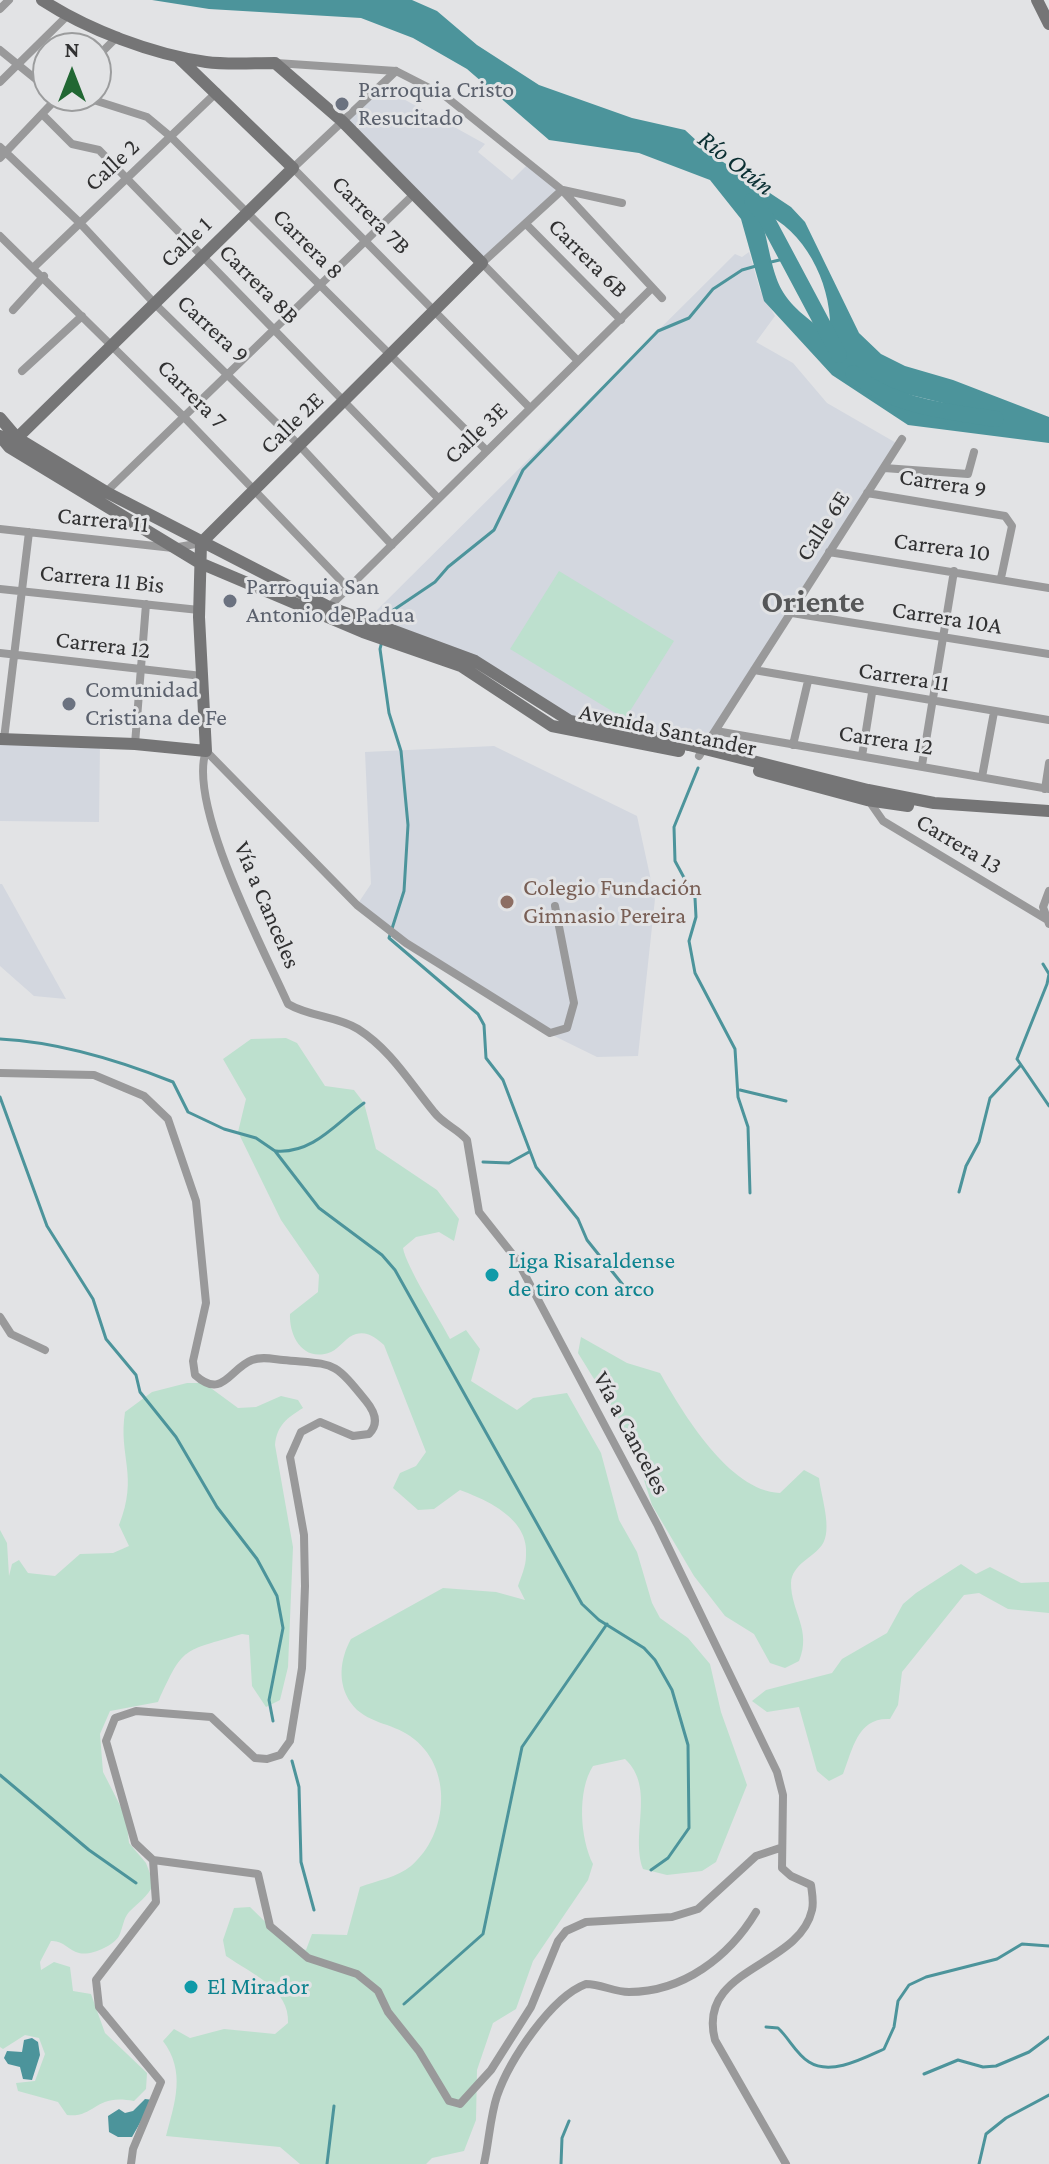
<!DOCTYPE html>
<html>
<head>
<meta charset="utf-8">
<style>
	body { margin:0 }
	#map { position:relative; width:1049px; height:2164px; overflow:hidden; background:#e2e3e5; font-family:"Crimson Pro",serif }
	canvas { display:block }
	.north { position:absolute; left:32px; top:32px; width:80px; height:80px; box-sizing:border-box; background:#e2e3e5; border:2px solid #9b9c9d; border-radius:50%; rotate:0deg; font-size:22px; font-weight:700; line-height:32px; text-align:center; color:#313132 }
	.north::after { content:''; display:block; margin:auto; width:28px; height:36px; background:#216733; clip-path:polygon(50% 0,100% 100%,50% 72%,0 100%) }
</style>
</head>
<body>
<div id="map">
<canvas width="1049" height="2164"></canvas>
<div class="north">N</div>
</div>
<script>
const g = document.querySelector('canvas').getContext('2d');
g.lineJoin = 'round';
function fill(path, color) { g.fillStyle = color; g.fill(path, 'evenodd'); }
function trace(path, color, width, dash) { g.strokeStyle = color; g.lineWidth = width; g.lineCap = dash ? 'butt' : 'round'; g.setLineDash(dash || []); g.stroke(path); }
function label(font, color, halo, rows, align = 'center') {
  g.font = font + ' "Crimson Pro",serif'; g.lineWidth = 6; g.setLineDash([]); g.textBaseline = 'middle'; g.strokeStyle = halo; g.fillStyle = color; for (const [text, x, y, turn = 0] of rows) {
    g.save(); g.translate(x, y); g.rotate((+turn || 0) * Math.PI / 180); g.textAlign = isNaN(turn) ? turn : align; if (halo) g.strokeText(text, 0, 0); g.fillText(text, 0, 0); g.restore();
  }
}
fill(new Path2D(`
	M380 86 485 144 478 152 512 180 527 165 562 190 482 263 342 121Z
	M749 252 760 290 775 316 756 342 793 363 827 403 898 444 704 749 570 721 475 661 365 622 735 254 742 257Z
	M0 739 100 742 99 822 0 821Z
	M494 746 637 816 655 899 638 1056 597 1057 542 1030 357 905 371 884 365 752Z
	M0 884H2L66 999 34 996 0 966Z`), '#d3d7df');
fill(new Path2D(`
	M559 571 674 641 625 719 510 649Z
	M286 1038 297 1043 325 1086 354 1090 364 1103 376 1149 437 1190 459 1219 454 1241 439 1232 416 1237 403 1248C406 1266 439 1318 450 1339L466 1330 480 1349 471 1381 517 1410 533 1398 567 1393 601 1453 619 1520 637 1552 652 1603 660 1618 688 1638 710 1664 721 1712 747 1785 716 1862 702 1871 667 1875 643 1869C630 1833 656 1788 625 1759L593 1766C577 1791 580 1838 593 1864L588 1880 533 1961 516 2009 493 2023 477 2070 476 2120 464 2151 432 2158 426 2164H300L280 2147 166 2136C175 2102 186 2072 163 2041L174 2029 190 2038 224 2029 275 2034 288 2023C290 1989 252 1974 226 1956L223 1940 234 1908 250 1907 288 1944 306 1950 312 1934 347 1935 360 1887C376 1881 398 1877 411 1866 449 1834 454 1766 410 1736 392 1723 365 1723 351 1703 337 1683 340 1659 351 1639L443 1588 496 1592 525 1600 518 1586C521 1577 526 1566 526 1556 530 1519 487 1500 460 1490L434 1509 418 1510 393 1488 400 1473 416 1466 426 1452 384 1345C376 1338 368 1331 356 1334 347 1336 340 1348 331 1352 303 1363 289 1336 290 1314L318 1292 319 1275 281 1220 238 1132 246 1099 223 1059 251 1039Z
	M581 1337 627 1363 660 1373C683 1413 729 1491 780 1493L804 1470 819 1478C821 1496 833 1530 822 1545 813 1558 792 1564 791 1583 791 1612 812 1630 799 1661L785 1668 770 1663 754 1634 725 1616 694 1576 652 1505 631 1439 578 1353Z
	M187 1383H204L238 1408 256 1407 281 1396 298 1400 303 1408C287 1418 277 1425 275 1445L293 1547 288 1667 280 1700 266 1707 252 1686 249 1635 242 1634C182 1652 184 1645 158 1702L110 1711 100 1734 103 1772 126 1817 129 1843 146 1863 154 1884C147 1897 139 1902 129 1912 123 1919 123 1928 119 1936 113 1946 91 1956 79 1953 68 1950 63 1940 51 1941L40 1962 41 1970 54 1962 70 1967 73 1991 91 1994 105 2033 147 2073 146 2089 134 2101C94 2093 96 2118 67 2115L58 2102 18 2091 16 2083 35 2081 45 2054 39 2038 25 2035 3 2049 0 2047V1530L7 1543 9 1576 12 1564 19 1560 28 1573 55 1576 80 1554 113 1553 129 1546 119 1525C139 1475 118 1457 125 1412L152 1392Z
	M961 1564 976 1574 990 1567 1021 1583 1049 1582V1613L1008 1609 979 1593 964 1595 902 1672 898 1705 890 1719C858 1717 853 1748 843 1774L829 1781 817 1771 799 1707 767 1712 752 1701 766 1690 832 1673 842 1659 887 1633 903 1604 916 1593Z`), '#bde0ce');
fill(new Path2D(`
	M152 0H412L437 11 477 45 539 85 632 118 685 130 711 154 791 207 805 222 859 333 881 354 905 366 953 380 1049 417V443L908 425 832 375 764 301 741 219 710 180 639 153 549 140 467 69 413 38 361 18 209 9ZM770 216C810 238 833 290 830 335 772 294 778 286 762 220ZM870 385 943 403 976 416 971 420C935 415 900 407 869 388Z
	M32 2038 38 2042 40 2055 32 2080 23 2079 20 2067 8 2064 4 2058 7 2051 22 2052 24 2040Z
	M145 2099 153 2100 132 2137H118L109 2132 108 2116 119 2109 125 2113 133 2111Z`), '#4c949b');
trace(new Path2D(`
	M771 262 788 258
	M386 626 389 613 435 582 448 567 494 530 523 470 658 331 689 318 713 289 742 270 756 266
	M382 641 380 649 389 713 401 751 408 825 404 891 389 938 478 1014 484 1025 486 1058 503 1080 536 1167 578 1219 587 1240 623 1285
	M698 768 674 827 675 861 695 898 696 917 689 941 695 973 735 1049 738 1097 748 1127 750 1193
	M1043 964 1049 974 1047 984 1017 1059 1049 1106
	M0 1039C58 1042 118 1060 173 1082L188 1112 224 1129 256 1138 275 1151 319 1208 382 1255 395 1270 582 1604 599 1620 644 1648 655 1660 672 1690 688 1745 689 1828 668 1858 651 1870
	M740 1090 786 1101
	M0 1097 47 1226 93 1299 106 1339 136 1375 140 1392 176 1437 217 1507 257 1559 277 1596 283 1628 269 1700 273 1721
	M276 1151C313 1154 336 1123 364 1103
	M483 1162 509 1163 529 1152
	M959 1192 966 1166 979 1142 990 1098 1020 1066
	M292 1761 299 1787 301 1862 314 1910
	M0 1775 89 1850 136 1883
	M404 2004 483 1934 522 1747 607 1624
	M766 2027 778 2028C789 2038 796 2054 809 2062 831 2076 864 2058 884 2049L894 2027 898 2001 909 1985 926 1977 997 1959 1022 1944 1049 1946
	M924 2074 958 2060 983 2067 996 2066 1029 2052 1049 2037
	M327 2164 334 2106
	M561 2164 562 2138 569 2121
	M979 2164 986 2134 1006 2118 1049 2095`), '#4c949b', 3);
trace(new Path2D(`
	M752 201 766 218 839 355
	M853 373C889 406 950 412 996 419`), '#4c949b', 16);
trace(new Path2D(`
	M0 9 9 0
	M0 50 48 89
	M96 58 118 36
	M276 63 396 71 445 96 562 190 662 298
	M396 71 293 168 530 408
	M0 82 67 16
	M81 96 147 117 171 137 487 451
	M42 114 72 144 99 150 438 498
	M0 147 79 222 155 304 300 446 392 545
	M0 158 59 96
	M562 190 482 263 578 361
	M563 190 622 203
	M526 224 621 320
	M0 236 184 417 348 588
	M33 268 217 92
	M13 310 44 276
	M22 371 82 316
	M884 468 968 474 974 452
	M106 492 413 195
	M867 493 1005 516 1012 526 1001 578
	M0 529 173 548 201 543
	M829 552 1049 588
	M0 589 199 610
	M329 607 652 288
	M792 613 1049 654
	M0 653 202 676
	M754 670 1049 720
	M716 731 1049 789
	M4 739 29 532
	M135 744 146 604
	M793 745 808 681
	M699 756 902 439
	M862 756 872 693
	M922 765 954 571
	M982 777 994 712
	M1045 789 1049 763
	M867 798 883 821 1046 919
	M1049 891 1043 907 1049 924
	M555 906 574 1003 567 1028 550 1033 406 943 357 905 206 751C187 805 264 950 288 1004 310 1017 337 1016 358 1029 391 1050 410 1083 434 1112 443 1124 458 1129 467 1140L479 1212 517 1260 658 1526 777 1772 783 1795 782 1868 791 1876 811 1885C812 1893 814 1902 812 1910 799 1968 696 1967 715 2040L786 2164
	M0 1073 94 1075 144 1096 168 1119 196 1201 206 1303 193 1361 195 1375C223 1400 229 1369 252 1360 262 1356 273 1359 283 1360 335 1365 332 1359 366 1401 375 1412 379 1424 369 1434L353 1436 320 1422 301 1432 290 1457 304 1535 305 1586 302 1668 290 1741 280 1755 267 1759 255 1758 211 1717 136 1711 115 1718 106 1741 135 1843 153 1860 258 1874 270 1926 308 1958 357 1974 378 1991 388 2012 419 2051 449 2101 460 2104 491 2070 531 2007 558 1941 566 1931 586 1922 672 1917 698 1909 756 1856 780 1848
	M0 1317 11 1334 45 1350
	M131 2164 133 2149 161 2082 99 2007 96 1980 156 1902 153 1860
	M484 2164C489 2142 490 2117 497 2096 509 2061 551 1997 586 1984 601 1984 614 1992 629 1992 683 1992 729 1957 756 1912`), '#99999a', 8);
trace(new Path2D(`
	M1037 0 1049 24
	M0 418 17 438 106 492 329 607 475 661 570 721 689 745 868 790 934 803 1049 811
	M0 436 9 447 200 563 363 632 461 666 552 726 679 751
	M13 442 293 168 178 57
	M0 739 135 744 206 751 199 617 201 543 482 263 342 121 275 63C252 63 228 65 206 62 152 54 88 30 42 0
	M759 771 867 800 908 806`), '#757576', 12);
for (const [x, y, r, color] of [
	[342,104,8,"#6b7280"],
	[230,601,8,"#6b7280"],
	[69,704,8,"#6b7280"],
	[507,902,8,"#8d6e63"],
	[492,1275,8,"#0f9aa8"],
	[191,1987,8,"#0f9aa8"]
]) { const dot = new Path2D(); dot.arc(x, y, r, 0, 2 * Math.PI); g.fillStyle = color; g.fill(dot); trace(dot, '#e2e3e5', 3); }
label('24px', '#5b616d', '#e2e3e5', [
	["Parroquia Cristo",358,90],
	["Resucitado",358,118],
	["Parroquia San",246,587],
	["Antonio de Padua",246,615],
	["Comunidad",85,690],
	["Cristiana de Fe",85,718]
], 'left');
label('24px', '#313132', '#e2e3e5', [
	["Calle 2",112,165,-43],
	["Carrera 7B",371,215,45],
	["Calle 1",186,242,-44],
	["Carrera 8",308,244,45],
	["Carrera 6B",588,258,45],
	["Carrera 8B",259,284,45],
	["Carrera 9",213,329,43],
	["Carrera 7",192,394,45],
	["Calle 2E",292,423,-44],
	["Calle 3E",476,433,-44],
	["Carrera 9",943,483,9],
	["Carrera 11",103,520,6],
	["Calle 6E",823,526,-57],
	["Carrera 10",942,547,8],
	["Carrera 11 Bis",102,579,6],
	["Carrera 10A",947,618,9],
	["Carrera 12",103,645,7],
	["Carrera 11",904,677,9],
	["Avenida Santander",668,730,12],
	["Carrera 12",886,740,9],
	["Carrera 13",959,844,31],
	["Vía a Canceles",267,905,67],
	["Vía a Canceles",631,1433,62]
]);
label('24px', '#785e54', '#e2e3e5', [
	["Colegio Fundación",523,888],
	["Gimnasio Pereira",523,916]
], 'left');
label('24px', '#0d838f', '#e2e3e5', [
	["Liga Risaraldense",508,1261],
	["de tiro con arco",508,1289],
	["El Mirador",207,1987]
], 'left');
label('italic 26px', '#0a2f32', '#e2e3e5', [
	["Río Otún",736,163,38]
]);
label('bold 32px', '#565758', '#e2e3e5', [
	["Oriente",813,602]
]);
</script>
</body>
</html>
